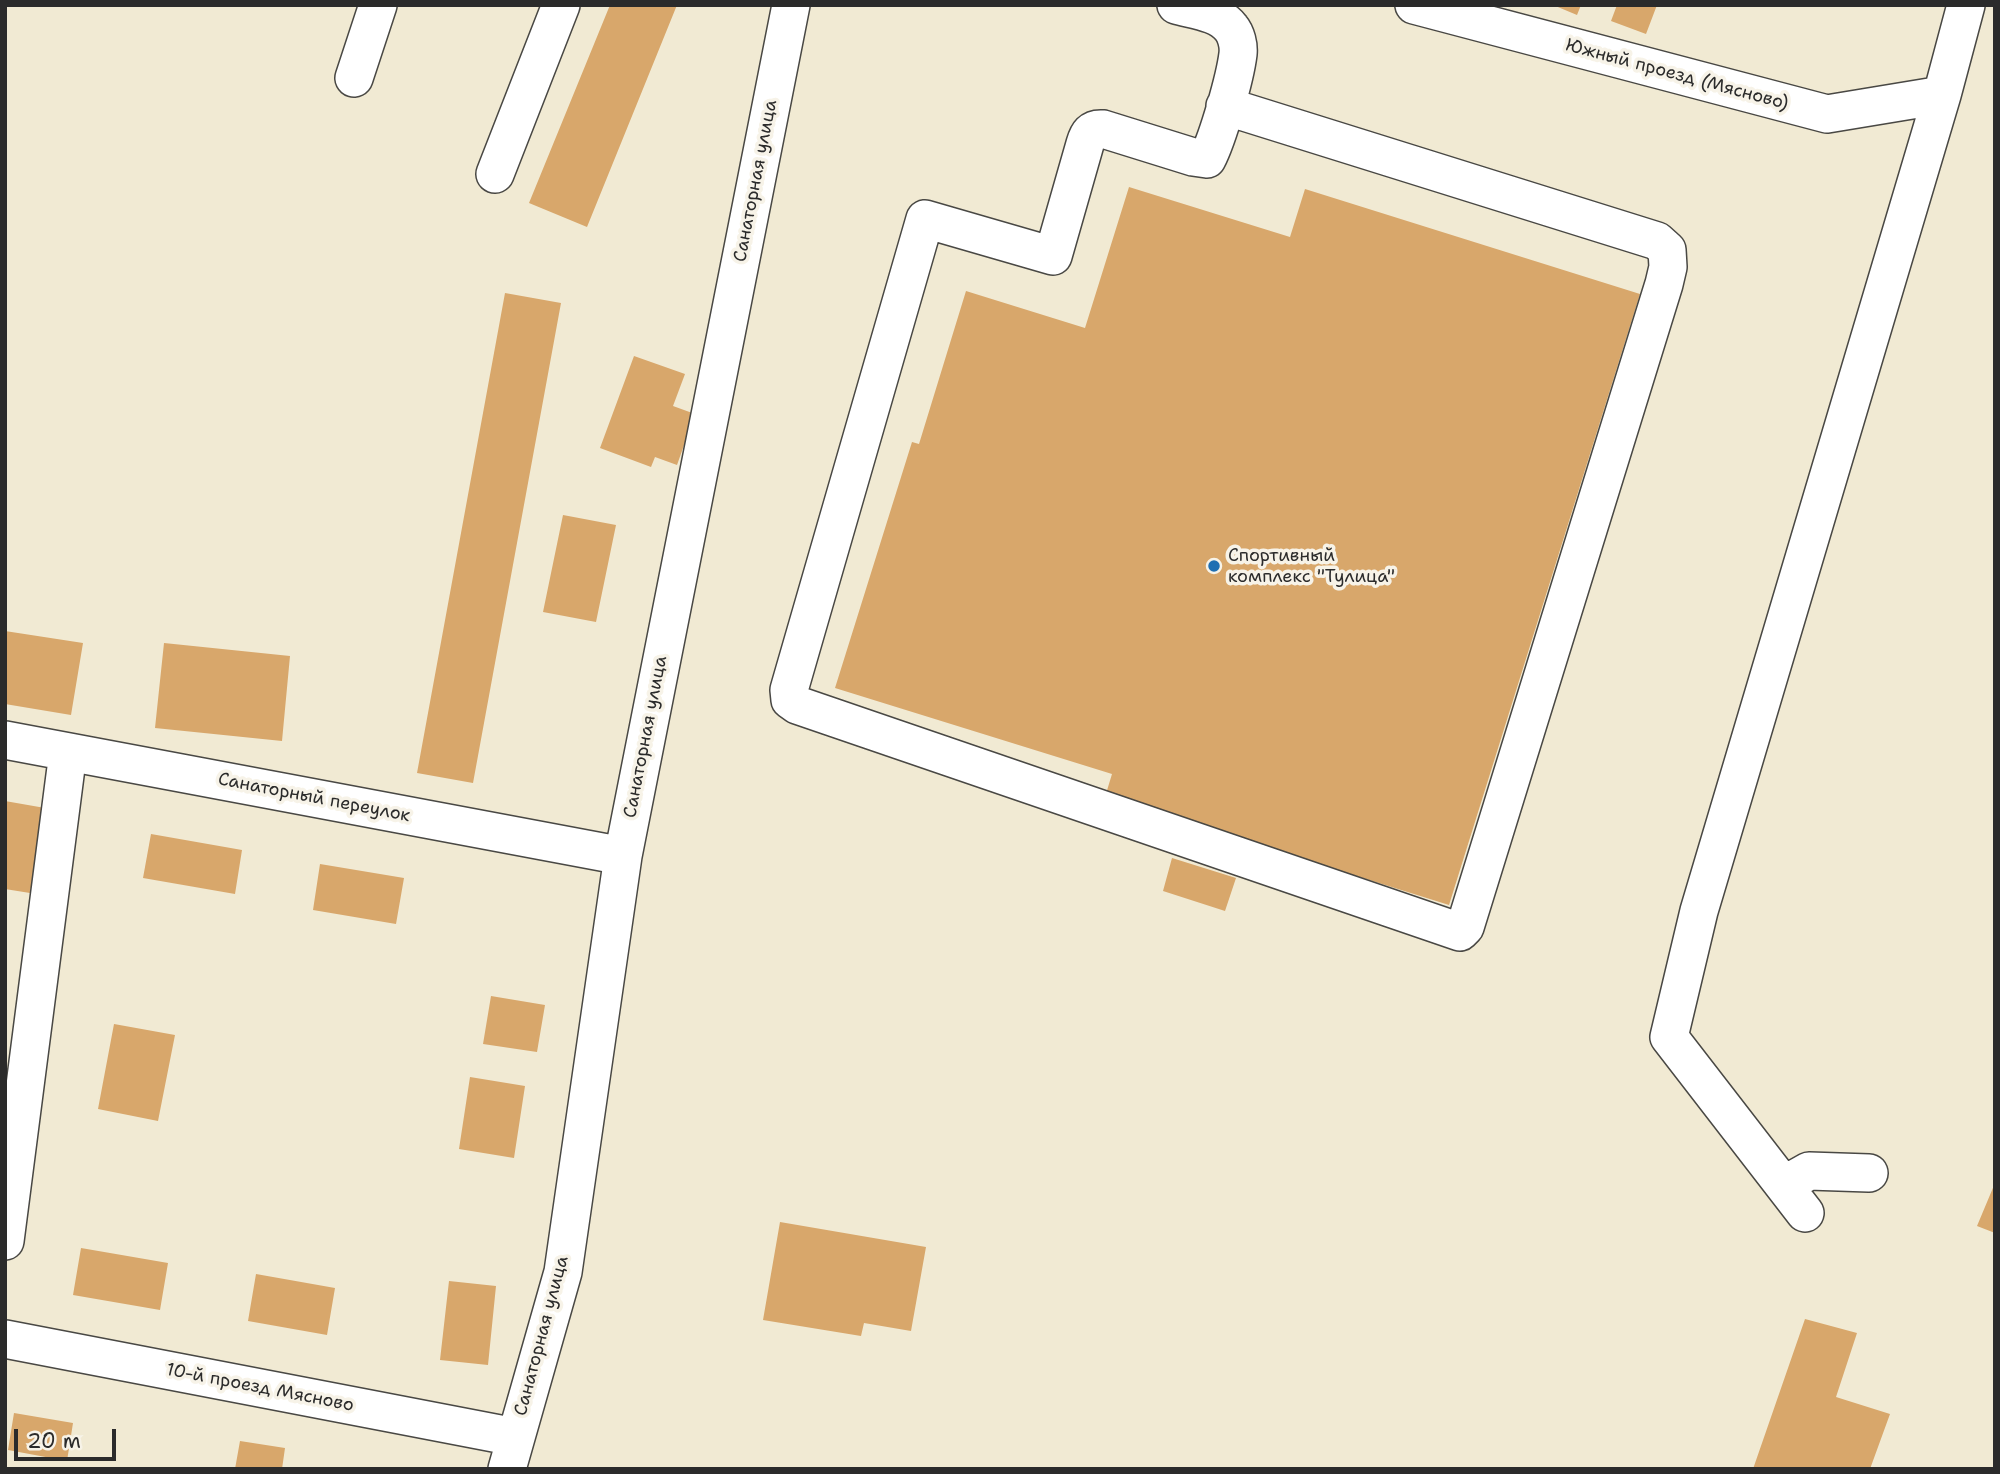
<!DOCTYPE html>
<html>
<head>
<meta charset="utf-8">
<style>
	body { margin:0 }
	#map { position:relative; width:2000px; height:1474px; overflow:hidden; background:#f1ead3; font-family:"Shantell Sans",sans-serif }
	canvas { display:block }
	.frame { position:absolute; inset:0; border:7px solid #2b2b2b; pointer-events:none }
	.scale { position:absolute; left:14px; top:1429px; width:102px; height:32px; box-sizing:border-box; border:4px solid #2b2b2b; border-top:0; padding-left:9px; font-size:21px; line-height:24px; white-space:nowrap; color:#2b2b2b; -webkit-text-stroke:5px #f7f3e8; paint-order:stroke }
</style>
</head>
<body>
<div id="map">
<canvas width="2000" height="1474"></canvas>
<div class="frame"></div>
<div class="scale">20 m</div>
</div>
<script>
const g = document.querySelector('canvas').getContext('2d');
g.lineJoin = 'round';
function fill(path, color) { g.fillStyle = color; g.fill(path, 'evenodd'); }
function trace(path, color, width, dash) { g.strokeStyle = color; g.lineWidth = width; g.lineCap = dash ? 'butt' : 'round'; g.setLineDash(dash || []); g.stroke(path); }
function label(font, color, halo, rows, align = 'center') {
  g.font = font + ' "Shantell Sans",sans-serif'; g.lineWidth = 7; g.setLineDash([]); g.textBaseline = 'middle'; g.strokeStyle = halo; g.fillStyle = color; for (const [text, x, y, turn = 0] of rows) {
    g.save(); g.translate(x, y); g.rotate((+turn || 0) * Math.PI / 180); g.textAlign = isNaN(turn) ? turn : align; if (halo) g.strokeText(text, 0, 0); g.fillText(text, 0, 0); g.restore();
  }
}
fill(new Path2D(`
	M610 5H677L587 227 529 203Z
	M1553 5H1581L1577 15Z
	M1617 5H1657L1646 34 1611 21Z
	M1129 187 1290 237 1305 189 1640 294 1449 905 1105 797 1112 774 835 688 912 442 919 444 966 291 1085 328Z
	M505 293 561 303 473 783 417 773Z
	M634 356 685 374 673 406 695 414 677 465 655 457 651 467 600 448Z
	M563 515 616 525 596 622 543 612Z
	M5 631 83 643 71 715 5 704Z
	M164 643 290 656 282 741 155 728Z
	M5 801 45 808 30 893 5 889Z
	M151 834 242 850 235 894 143 878Z
	M1172 858 1236 878 1225 911 1163 891Z
	M320 864 404 878 396 924 313 910Z
	M491 996 545 1005 537 1052 483 1044Z
	M114 1024 175 1035 158 1121 98 1109Z
	M470 1077 525 1086 514 1158 459 1149Z
	M1995 1183V1233L1977 1226Z
	M780 1222 926 1247 911 1331 864 1323 861 1336 763 1320Z
	M81 1248 168 1263 160 1310 73 1295Z
	M256 1274 335 1288 327 1335 248 1321Z
	M449 1281 496 1286 488 1365 440 1360Z
	M1805 1319 1857 1333 1836 1397 1890 1414 1870 1469H1753Z
	M14 1413 73 1423 67 1461 8 1450Z
	M240 1441 285 1448 282 1469H235Z`), '#d8a76b');
const minor = new Path2D(`
	M1176 5C1193 10 1219 12 1231 28 1236 34 1239 45 1238 54 1235 78 1218 138 1207 159L1193 157 1103 129C1091 128 1088 134 1085 144L1053 256 925 219 789 690 790 700 797 705 1460 932 1465 927 1664 284 1668 267 1667 250 1657 241 1225 106
	M1414 5 1827 114 1942 95
	M354 78 378 5
	M495 174 561 5
	M5 740 623 856
	M1784 1185 1809 1171 1869 1173
	M1805 1213 1669 1037 1699 911 1942 95 1966 5
	M5 1241 68 752
	M5 1339 515 1437
	M507 1469 563 1272 623 856 791 5`);
trace(minor, '#494844', 40);
trace(minor, '#fff', 37);
for (const [x, y, r, color] of [
	[1214,566,7,"#1f6fb2"]
]) { const dot = new Path2D(); dot.arc(x, y, r, 0, 2 * Math.PI); g.fillStyle = color; g.fill(dot); trace(dot, '#f7f3e8', 2.5); }
label('18px', '#2b2b2b', '#f7f3e8', [
	["Южный проезд (Мясново)",1677,75,15],
	["Санаторная улица",756,181,-79],
	["Санаторная улица",646,737,-79],
	["Санаторный переулок",314,798,11],
	["Санаторная улица",542,1336,-75],
	["10-й проезд Мясново",260,1388,11]
]);
label('18px', '#2b2b2b', '#f7f3e8', [
	["Спортивный",1228,556],
	["комплекс \"Тулица\"",1228,577]
], 'left');
</script>
</body>
</html>
